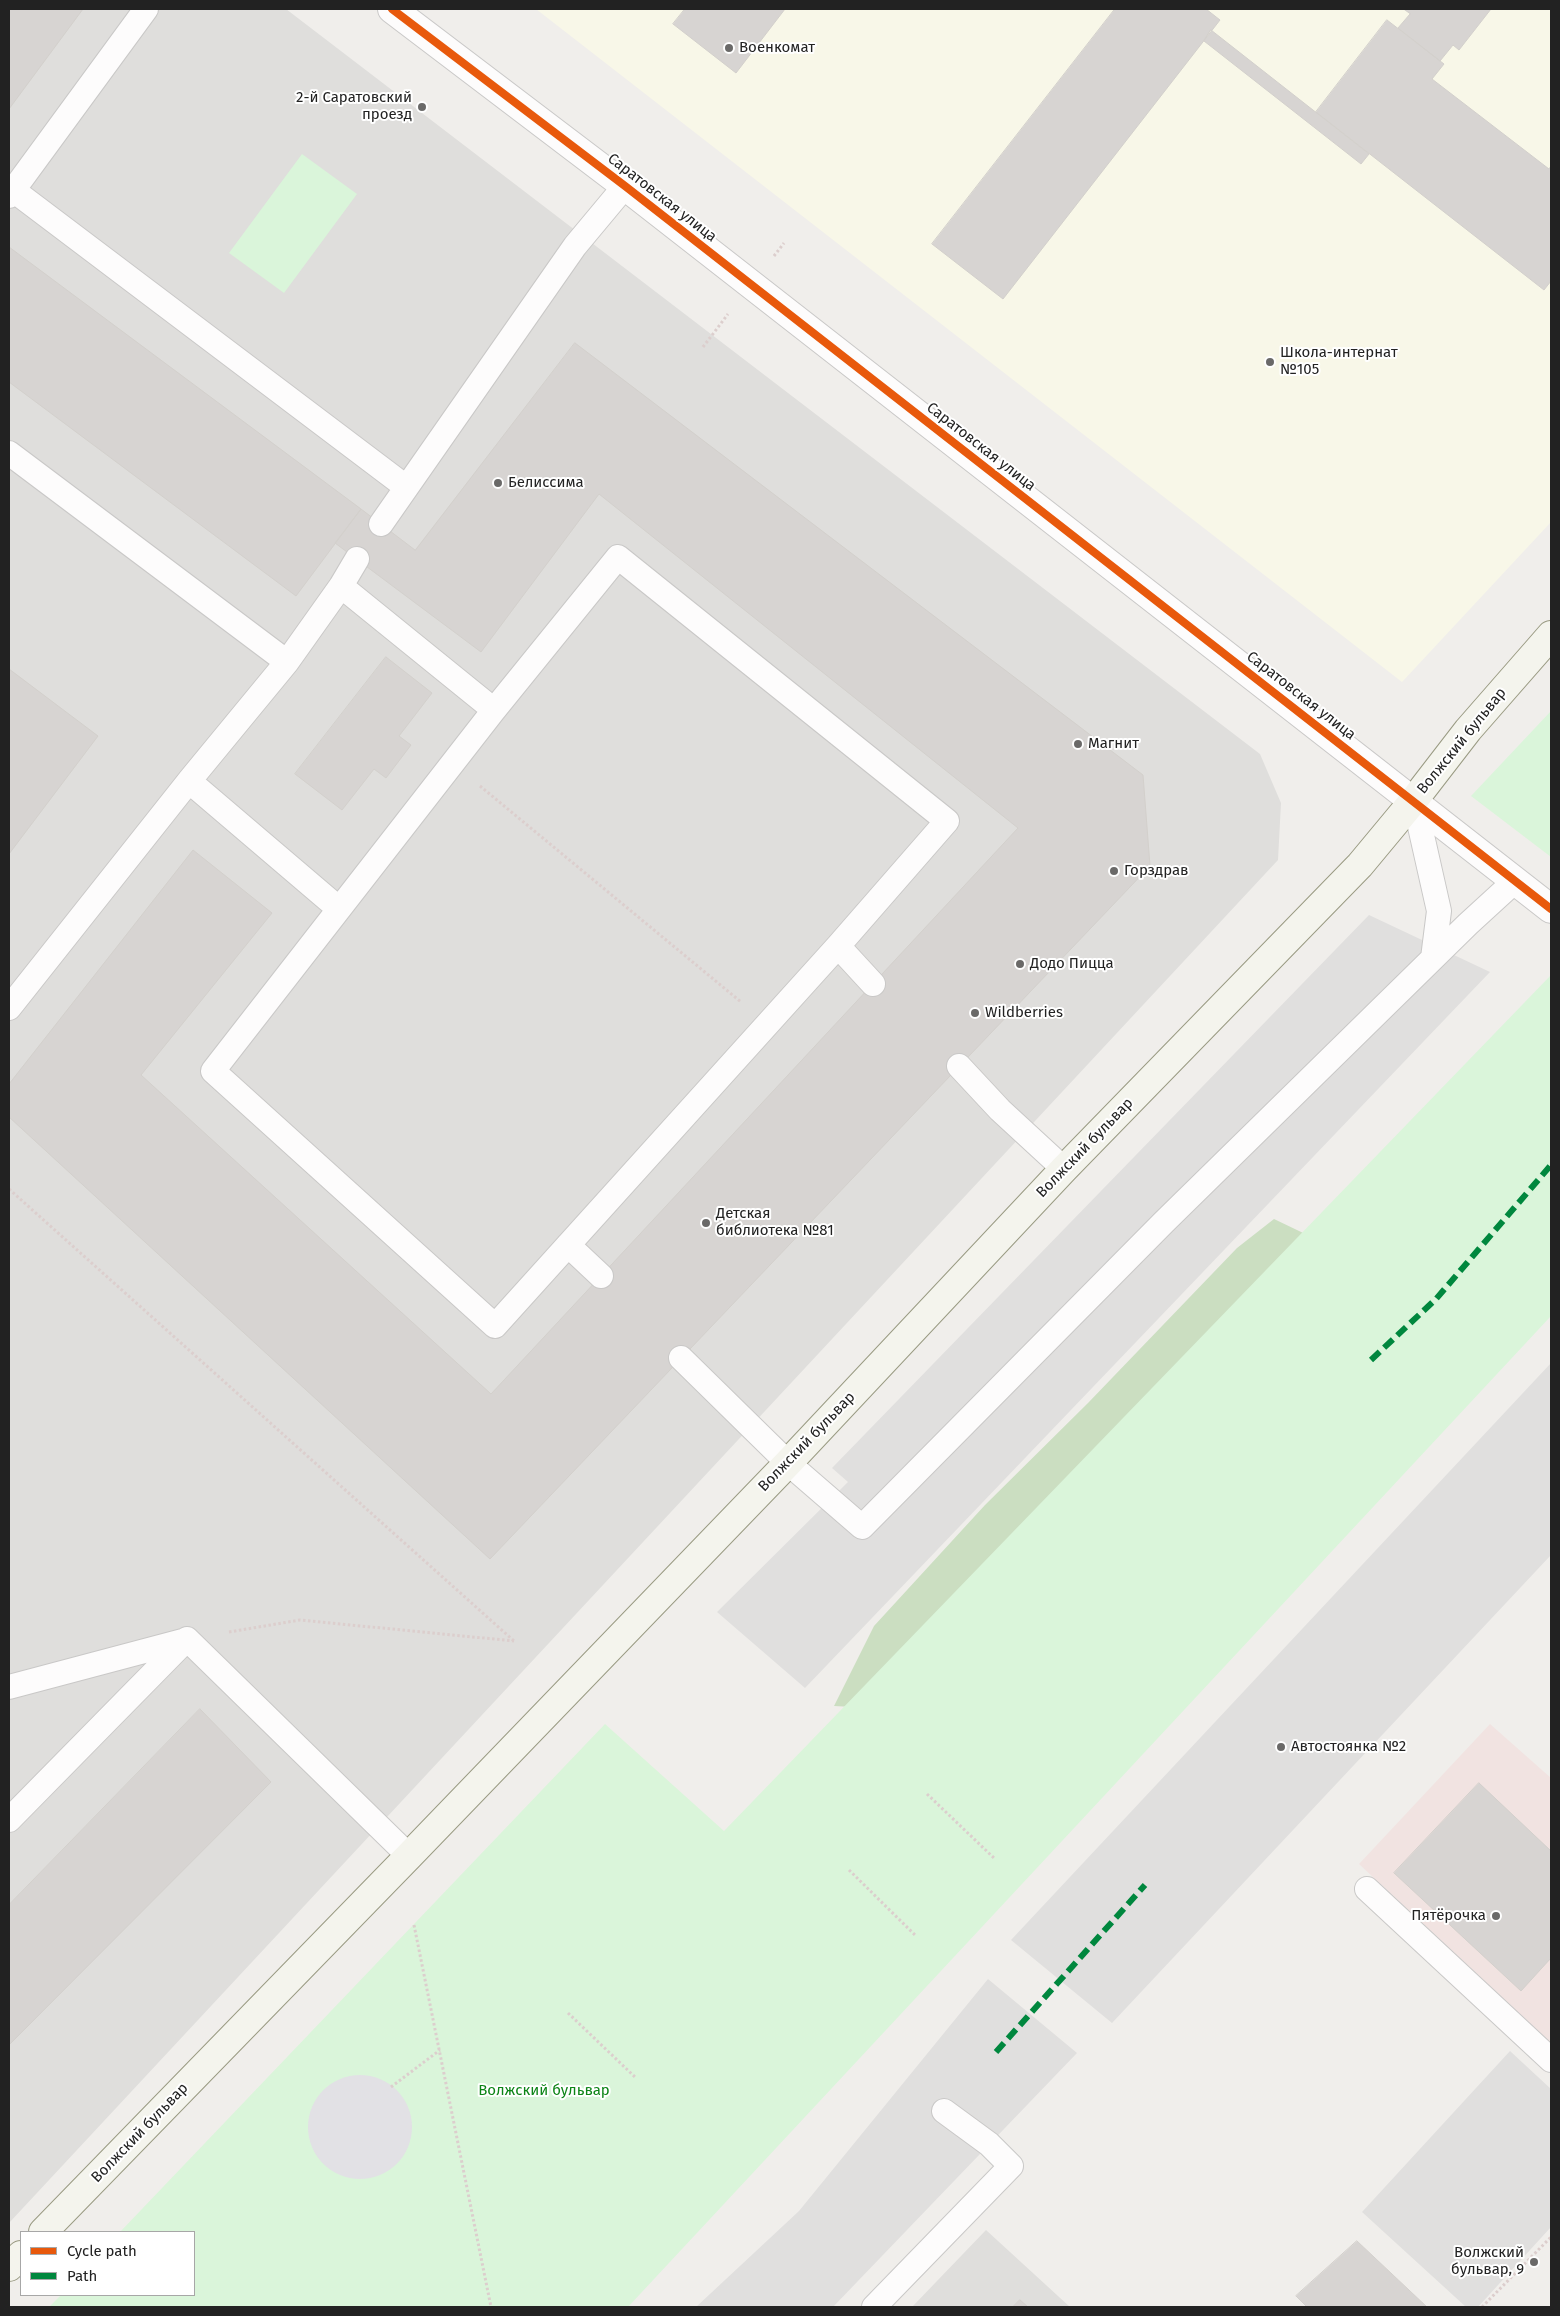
<!DOCTYPE html>
<html>
<head>
<meta charset="utf-8">
<style>
	body { margin:0 }
	#map { position:relative; width:1560px; height:2316px; overflow:hidden; background:#f0eeeb; font-family:"Fira Sans",sans-serif }
	canvas { display:block }
	.frame { position:absolute; inset:0; border:10px solid #222; pointer-events:none }
	.legend { position:absolute; left:20px; top:2231px; width:175px; height:65px; box-sizing:border-box; background:#fff; border:1px solid #a7a7a7; margin:0; padding:6px 9px; list-style:none; font-size:15px; color:#222 }
	.legend li { display:flex; align-items:center; gap:10px; height:25px }
	.legend b { width:25px; border:1px solid #a7a7a7 }
</style>
</head>
<body>
<div id="map">
<canvas width="1560" height="2316"></canvas>
<div class="frame"></div>
<ul class="legend">
<li><b style="height:6px;background:#e8590c"></b>Cycle path</li>
<li><b style="height:6px;background:#00873e"></b>Path</li>
</ul>
</div>
<script>
const g = document.querySelector('canvas').getContext('2d');
g.lineJoin = 'round';
function fill(path, color) { g.fillStyle = color; g.fill(path, 'evenodd'); }
function trace(path, color, width, dash) { g.strokeStyle = color; g.lineWidth = width; g.lineCap = dash ? 'butt' : 'round'; g.setLineDash(dash || []); g.stroke(path); }
function label(font, color, halo, rows, align = 'center') {
  g.font = font + ' "Fira Sans",sans-serif'; g.lineWidth = 4; g.setLineDash([]); g.textBaseline = 'middle'; g.strokeStyle = halo; g.fillStyle = color; for (const [text, x, y, turn = 0] of rows) {
    g.save(); g.translate(x, y); g.rotate((+turn || 0) * Math.PI / 180); g.textAlign = isNaN(turn) ? turn : align; if (halo) g.strokeText(text, 0, 0); g.fillText(text, 0, 0); g.restore();
  }
}
fill(new Path2D(`
	M9 9H286L1260 754 1281 803 1278 860 9 2223Z
	M986 2230 1070 2307H912Z`), '#dfdedc');
fill(new Path2D(`
	M1490 1724 1551 1778V2043L1359 1864Z`), '#f1e3e1');
fill(new Path2D(`
	M536 9H1551V522L1402 682Z`), '#f8f7e8');
fill(new Path2D(`
	M1274 1219 1322 1242 890 1709 834 1706 874 1626 985 1505 1088 1403 1237 1248Z`), '#cbdec1');
fill(new Path2D(`
	M302 154 357 194 284 293 229 253Z
	M1551 711V857L1471 796Z
	M1551 975V1316L628 2307H49L61 2295H194V2232H120L605 1724 724 1831Z`), '#daf5da');
fill(new Path2D(`
	M1369 915 1490 972 805 1688 717 1612 848 1482 832 1468Z
	M1551 1363V1555L1112 2023 1011 1940Z
	M988 1979 1077 2053 833 2307H696L799 2211Z
	M1510 2051 1551 2089V2227L1478 2307H1466L1362 2212Z`), '#e0dfde');
fill(new Path2D(`
	M308 2127a52 52 0 1 1 104 0a52 52 0 1 1-104 0Z`), '#e2e1e5');
const building = new Path2D(`
	M9 9H83L9 109Z
	M685 9H785L736 73 673 24Z
	M1115 9H1206L1220 20 1003 299 932 244Z
	M1404 9H1491L1459 50 1453 45 1440 61 1398 28 1410 14Z
	M1387 20 1444 64 1432 79 1549 169 1551 166V281L1544 290 1316 112Z
	M1211 30 1369 154 1361 164 1204 41Z
	M9 247 361 509 296 596 9 382Z
	M575 343 1143 775 1150 866 490 1559 9 1117V1084L193 850 272 913 141 1075 491 1394 1018 828 599 494 481 652 335 543 361 509 415 550Z
	M386 657 432 693 399 736 411 745 386 778 374 769 342 810 295 774Z
	M9 669 98 736 9 854Z
	M200 1709 271 1782 9 2045V1905Z
	M1479 1783 1551 1851V1958L1521 1991 1394 1873Z
	M1357 2241 1427 2307H1307L1296 2296Z
	M1020 2300 1028 2307H1013Z`);
fill(building, '#d7d4d2');
trace(building, '#d3d0cc', 1);
const service = new Path2D(`
	M13 190 406 487
	M9 196 146 9
	M9 453 287 662 341 586 357 559
	M381 524 575 246 625 186
	M341 586 494 710 618 557 947 821 838 946 495 1326 213 1071 494 710
	M189 781 287 662
	M1414 800 1439 911 1433 958
	M838 946 873 984
	M9 1008 189 781 338 908
	M959 1066 1000 1110 1064 1169
	M568 1245 601 1276
	M681 1358 788 1463 862 1527 1164 1222 1468 924 1515 881
	M9 1687 186 1640
	M9 1820 187 1639 409 1856
	M1367 1889 1551 2060
	M874 2307 1011 2166 989 2144 944 2111`);
const tertiary = new Path2D(`
	M392 9 625 186 1551 909`);
const secondary = new Path2D(`
	M43 2232 409 1856 788 1463 1064 1169 1360 865 1414 800 1468 730 1551 635
	M9 2267 21 2255`);
trace(service, '#c9c8c7', 26);
trace(tertiary, '#c9c8c7', 30);
trace(secondary, '#999a82', 30);
trace(new Path2D(`
	M774 256 784 243
	M703 347 728 314
	M480 786 741 1002
	M9 1189 514 1641
	M229 1632 300 1620 514 1641
	M927 1794 995 1859
	M849 1870 915 1935
	M414 1925 491 2307
	M568 2013 636 2078
	M391 2087 440 2050
	M1482 2307 1551 2237`), '#dccecd', 3, [2.5, 2.5]);
trace(service, '#fdfcfc', 24);
trace(tertiary, '#fdfcfc', 28);
trace(secondary, '#f4f4ed', 28);
trace(new Path2D(`
	M1371 1360 1436 1299 1551 1165
	M996 2052 1145 1885`), '#00873e', 6, [12, 6]);
trace(new Path2D(`
	M392 9 625 186 1551 909`), '#e8590c', 8);
for (const [x, y, r, color] of [
	[729,48,5,"#6a6968"],
	[422,107,5,"#6a6968"],
	[1270,362,5,"#6a6968"],
	[498,483,5,"#6a6968"],
	[1078,744,5,"#6a6968"],
	[1114,871,5,"#6a6968"],
	[1020,964,5,"#6a6968"],
	[975,1013,5,"#6a6968"],
	[706,1223,5,"#6a6968"],
	[1281,1747,5,"#6a6968"],
	[1496,1916,5,"#6a6968"],
	[1534,2262,5,"#6a6968"]
]) { const dot = new Path2D(); dot.arc(x, y, r, 0, 2 * Math.PI); g.fillStyle = color; g.fill(dot); trace(dot, '#fff', 2); }
label('15px', '#222', '#fff', [
	["Военкомат",739,48],
	["2-й Саратовский",412,98,"right"],
	["проезд",412,115,"right"],
	["Школа-интернат",1280,353],
	["№105",1280,370],
	["Белиссима",508,483],
	["Магнит",1088,744],
	["Горздрав",1124,871],
	["Додо Пицца",1030,964],
	["Wildberries",985,1013],
	["Детская",716,1214],
	["библиотека №81",716,1231],
	["Автостоянка №2",1291,1747],
	["Пятёрочка",1486,1916,"right"],
	["Волжский",1524,2253,"right"],
	["бульвар, 9",1524,2270,"right"]
], 'left');
label('15px', '#222', '#fff', [
	["Саратовская улица",662,198,38],
	["Саратовская улица",981,447,38],
	["Саратовская улица",1301,696,38],
	["Волжский бульвар",1462,741,-51],
	["Волжский бульвар",1085,1148,-46],
	["Волжский бульвар",807,1442,-46],
	["Волжский бульвар",140,2133,-46]
]);
label('15px', '#0c8416', '#fff', [
	["Волжский бульвар",544,2091]
]);
</script>
</body>
</html>
